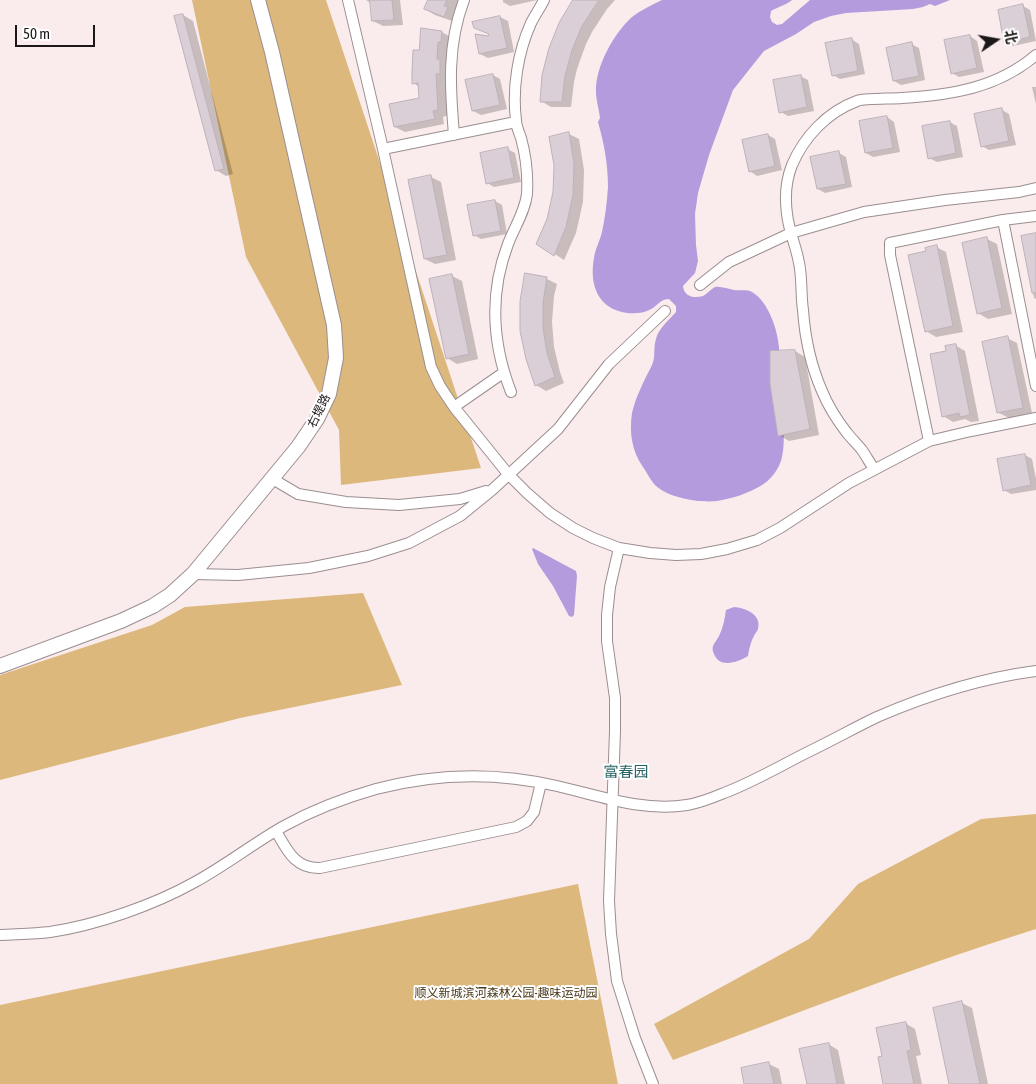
<!DOCTYPE html>
<html>
<head>
<meta charset="utf-8">
<style>
	body { margin:0 }
	#map { position:relative; width:1036px; height:1084px; overflow:hidden; background:#faebed; font-family:"Asap Condensed","Noto Sans SC",sans-serif }
	canvas { display:block }
	.north { position:absolute; left:971px; top:15px; width:50px; height:50px; -webkit-text-stroke:4px #fff; paint-order:stroke; rotate:78deg; font-size:14px; font-weight:700; line-height:20px; text-align:center; color:#1c1718 }
	.north::after { content:''; display:block; margin:auto; width:18px; height:22px; background:#1c1718; clip-path:polygon(50% 0,100% 100%,50% 72%,0 100%) }
	.scale { position:absolute; left:15px; top:25px; width:80px; height:22px; box-sizing:border-box; border:2px solid #1c1718; border-top:0; padding-left:6px; font-size:15px; line-height:18px; white-space:nowrap; color:#1c1718; -webkit-text-stroke:4px #fff; paint-order:stroke }
</style>
</head>
<body>
<div id="map">
<canvas width="1036" height="1084"></canvas>
<div class="north">北</div>
<div class="scale">50 m</div>
</div>
<script>
const g = document.querySelector('canvas').getContext('2d');
g.lineJoin = 'round';
function fill(path, color) { g.fillStyle = color; g.fill(path, 'evenodd'); }
function trace(path, color, width, dash) { g.strokeStyle = color; g.lineWidth = width; g.lineCap = dash ? 'butt' : 'round'; g.setLineDash(dash || []); g.stroke(path); }
function label(font, color, halo, rows, align = 'center') {
  g.font = font + ' "Asap Condensed","Noto Sans SC",sans-serif'; g.lineWidth = 4; g.setLineDash([]); g.textBaseline = 'middle'; g.strokeStyle = halo; g.fillStyle = color; for (const [text, x, y, turn = 0] of rows) {
    g.save(); g.translate(x, y); g.rotate((+turn || 0) * Math.PI / 180); g.textAlign = isNaN(turn) ? turn : align; if (halo) g.strokeText(text, 0, 0); g.fillText(text, 0, 0); g.restore();
  }
}
fill(new Path2D(`
	M192 0H326L481 468 341 485 339 430 246 257Z
	M363 593 402 685 240 718 0 780V675L152 625 185 607Z
	M1036 814V929C913 967 793 1015 673 1060L654 1024 809 939 858 884 981 819Z
	M578 884 618 1084H0V1005Z`), '#ddb87c');
fill(new Path2D(`
	M662 0H792C788 4 778 7 771 11L770 17 772 22 777 25 782 24 810 0H950L935 6 930 4 923 7 913 9 846 13 831 16 814 22 796 34 764 51 733 90 709 155 698 193 695 214 696 245 698 261 695 273 683 286C684 296 693 299 703 296 707 294 711 289 715 287 721 286 728 289 734 290 739 291 747 289 752 292 768 301 778 330 779 348 780 368 781 388 782 408 783 426 786 444 781 461 775 478 762 487 746 493 737 497 727 499 717 501 700 503 669 498 656 486 651 481 647 473 643 467 632 451 629 433 632 413 636 396 644 381 652 365 656 356 653 348 656 339 658 329 669 320 676 312V306L669 299C662 299 658 304 653 308 645 313 636 314 627 313 598 309 589 285 594 258 595 249 600 241 602 232 605 218 607 202 608 187 608 164 604 143 598 122L600 118C599 110 596 99 596 92 595 67 614 33 632 17 641 10 652 5 662 0Z
	M533 548 576 571 577 576 574 615 572 617 569 616 553 586 538 564 532 549Z
	M734 607C745 608 762 614 758 629 757 632 755 633 754 636 751 641 749 649 748 656 738 662 720 669 714 654 713 652 712 649 713 646 714 643 717 640 719 636 723 628 725 618 726 610Z`), '#b49bdd');
fill(new Path2D(`
	M366 0H400L403 25 383 26 373 21 372 4Z
	M429 0H459L454 12 457 14 455 22 435 15 425 9Z
	M503 0H537L510 6 503 2Z
	M575 0H615L607 9 592 32 586 44 577 69 574 82 571 107H551L541 101Z
	M1023 6 1030 10 1036 41 1013 46 1005 42Z
	M183 15 193 21 233 174 226 176 216 170Z
	M500 17 508 21 514 52 488 58 480 54 477 36 489 37 490 34 475 27Z
	M442 32 452 38 451 47H448L446 64 450 66V79L446 80 448 115 443 117 444 124 405 132 395 127 420 99V87L413 83 420 52Z
	M970 36 977 41 984 72 959 77 952 73Z
	M851 39 859 44 865 74 840 79 833 75Z
	M911 44 919 48 925 80 901 85 894 81Z
	M493 75 500 79 507 109 481 115 473 111Z
	M800 76 808 80 814 111 788 116 781 112Z
	M1032 87H1036V104Z
	M1002 110 1009 114 1016 145 989 150 982 146Z
	M887 117 894 122 900 152 873 157 866 153Z
	M949 122 957 126 963 157 937 162 929 158Z
	M569 134 579 139 584 170 583 202 576 233 564 260 538 243 548 219 554 192 555 164Z
	M768 135 775 139 782 170 757 176 750 171Z
	M507 149 515 153 521 182 494 187 487 183Z
	M839 153 846 157 852 187 825 193 818 189Z
	M431 177 441 182 456 260 435 264 425 259Z
	M495 201 502 205 507 234 481 239 474 235Z
	M1036 234V299L1034 298 1022 237Z
	M987 239 997 244 1012 314 988 319 978 313Z
	M936 247 946 252 963 332 936 337 926 331Z
	M452 276 462 281 478 359 457 364 447 358Z
	M547 279 557 284 554 296 552 322 554 347 560 372 564 383 546 391 536 385 522 331Z
	M1007 338 1017 343 1032 413 1009 418 999 413Z
	M955 345 965 351 979 421 971 422 965 419 953 422 943 416 948 352Z
	M795 351 805 357 819 435 789 441 779 435Z
	M1025 455 1032 459 1036 479V490L1011 494 1004 490Z
	M962 1003 972 1008 988 1084H950Z
	M905 1023 915 1029 921 1055 916 1056 922 1084H885L883 1057Z
	M828 1044 838 1050 845 1084H808Z
	M769 1064 779 1069 782 1084H745Z`), '#0003');
const building = new Path2D(`
	M370 0H392L394 20 372 21Z
	M428 0H447L444 6 448 7 444 17 424 9Z
	M573 0H599L582 26 572 50 565 76 562 102H540L542 75 549 48 559 23Z
	M1023 4 1030 37 1004 43 998 10Z
	M183 14 224 169 215 171 174 16Z
	M500 16 507 48 479 54 475 34 488 36 489 34 474 28 472 22Z
	M421 28 442 31 441 42H438L437 59H440V74H436L438 110 433 111 435 119 394 127 389 104 419 98 418 83 412 84V72L413 50H419Z
	M970 35 977 68 951 74 944 40Z
	M852 38 858 71 832 76 825 43Z
	M912 42 919 76 893 81 886 48Z
	M493 74 500 105 472 111 465 80Z
	M801 75 807 107 779 113 773 80Z
	M1002 108 1009 141 981 147 974 114Z
	M887 116 893 148 865 153 859 121Z
	M950 121 956 153 928 159 922 126Z
	M569 132 574 164 573 195 566 227 554 256 536 244 547 219 553 192 554 165 549 137Z
	M768 134 775 166 749 172 742 140Z
	M508 147 514 178 486 184 480 153Z
	M839 151 846 184 817 189 810 157Z
	M431 175 447 255 424 259 408 180Z
	M495 200 501 231 473 236 467 205Z
	M1036 233V293H1032L1021 236Z
	M987 237 1002 308 977 314 962 243Z
	M937 245 953 326 925 332 908 255 926 251 925 248Z
	M525 273 547 277 543 303V328L547 353 555 377 535 386 526 359 520 331V302Z
	M452 274 469 354 446 359 429 279Z
	M1008 336 1023 408 997 413 982 342Z
	M956 344 970 415 960 417 959 413 942 417 930 354 946 351 945 346Z
	M795 350 810 429 778 436 770 384V351Z
	M1025 454 1031 485 1003 491 997 459Z
	M962 1001 980 1084H949L933 1008Z
	M906 1022 911 1050 907 1051 914 1084H883L878 1057 882 1056 876 1028Z
	M829 1043 837 1084H807L799 1049Z
	M769 1062 774 1084H744L741 1068Z`);
fill(building, '#dbcfd7');
trace(building, '#bdb2ba', 1);
const minor = new Path2D(`
	M348 0 383 149 431 367 440 386 454 407 508 474 527 493 550 513 573 528 593 538 619 548 650 553 676 555 701 554 727 549 757 540 780 528 849 483 929 441 971 431 1036 418
	M454 135C450 88 447 45 464 0
	M383 149 516 122
	M1003 220 1036 386
	M700 285 729 262 791 233 864 212 945 200 1019 192 1036 188
	M511 392C492 343 489 294 508 244 514 228 525 212 527 194 528 176 526 156 521 138 519 132 516 126 516 120 512 88 518 52 531 23 535 15 540 8 544 0
	M454 407 503 373
	M929 441 890 255V243L1003 220 1036 216
	M874 469C870 463 866 456 862 450 857 444 852 439 847 433 837 420 828 406 822 391 811 366 805 338 803 310 801 297 802 283 800 269 798 250 789 233 787 214 785 199 786 180 792 165 804 137 827 112 857 101 864 98 892 99 902 98 952 95 997 88 1036 55
	M271 478 298 494 346 502 399 505 460 499 486 491
	M619 548 610 587 607 615V641L615 698V731L609 901 611 934 617 981 635 1038 653 1084
	M193 574 238 575 309 568 368 556 409 543 460 516 492 490 558 429 609 364 665 311
	M276 831C287 850 295 869 320 868L516 827 527 821 534 812 541 783
	M0 935C16 934 33 934 50 932 97 925 154 905 195 882 226 865 254 843 284 826 313 810 344 798 376 789 436 773 497 772 557 786 600 796 643 812 687 805 699 803 712 798 724 793 753 782 780 766 808 752 831 741 854 728 877 717 928 695 982 678 1036 671`);
const secondary = new Path2D(`
	M0 666 121 621 153 606 170 595 193 574 298 447 317 419 329 394 336 358 334 325 272 52 258 0`);
trace(minor, '#9b8e8f', 12);
trace(secondary, '#9b8e8f', 16);
trace(minor, '#fff', 10);
trace(secondary, '#fff', 14);
label('12px', '#1c1718', '#fff', [
	["右堤路",319,411,-64]
]);
label('12px', '#483719', '#fff', [
	["顺义新城滨河森林公园-趣味运动园",506,993]
]);
label('15px', '#276263', '#fff', [
	["富春园",626,772]
]);
</script>
</body>
</html>
